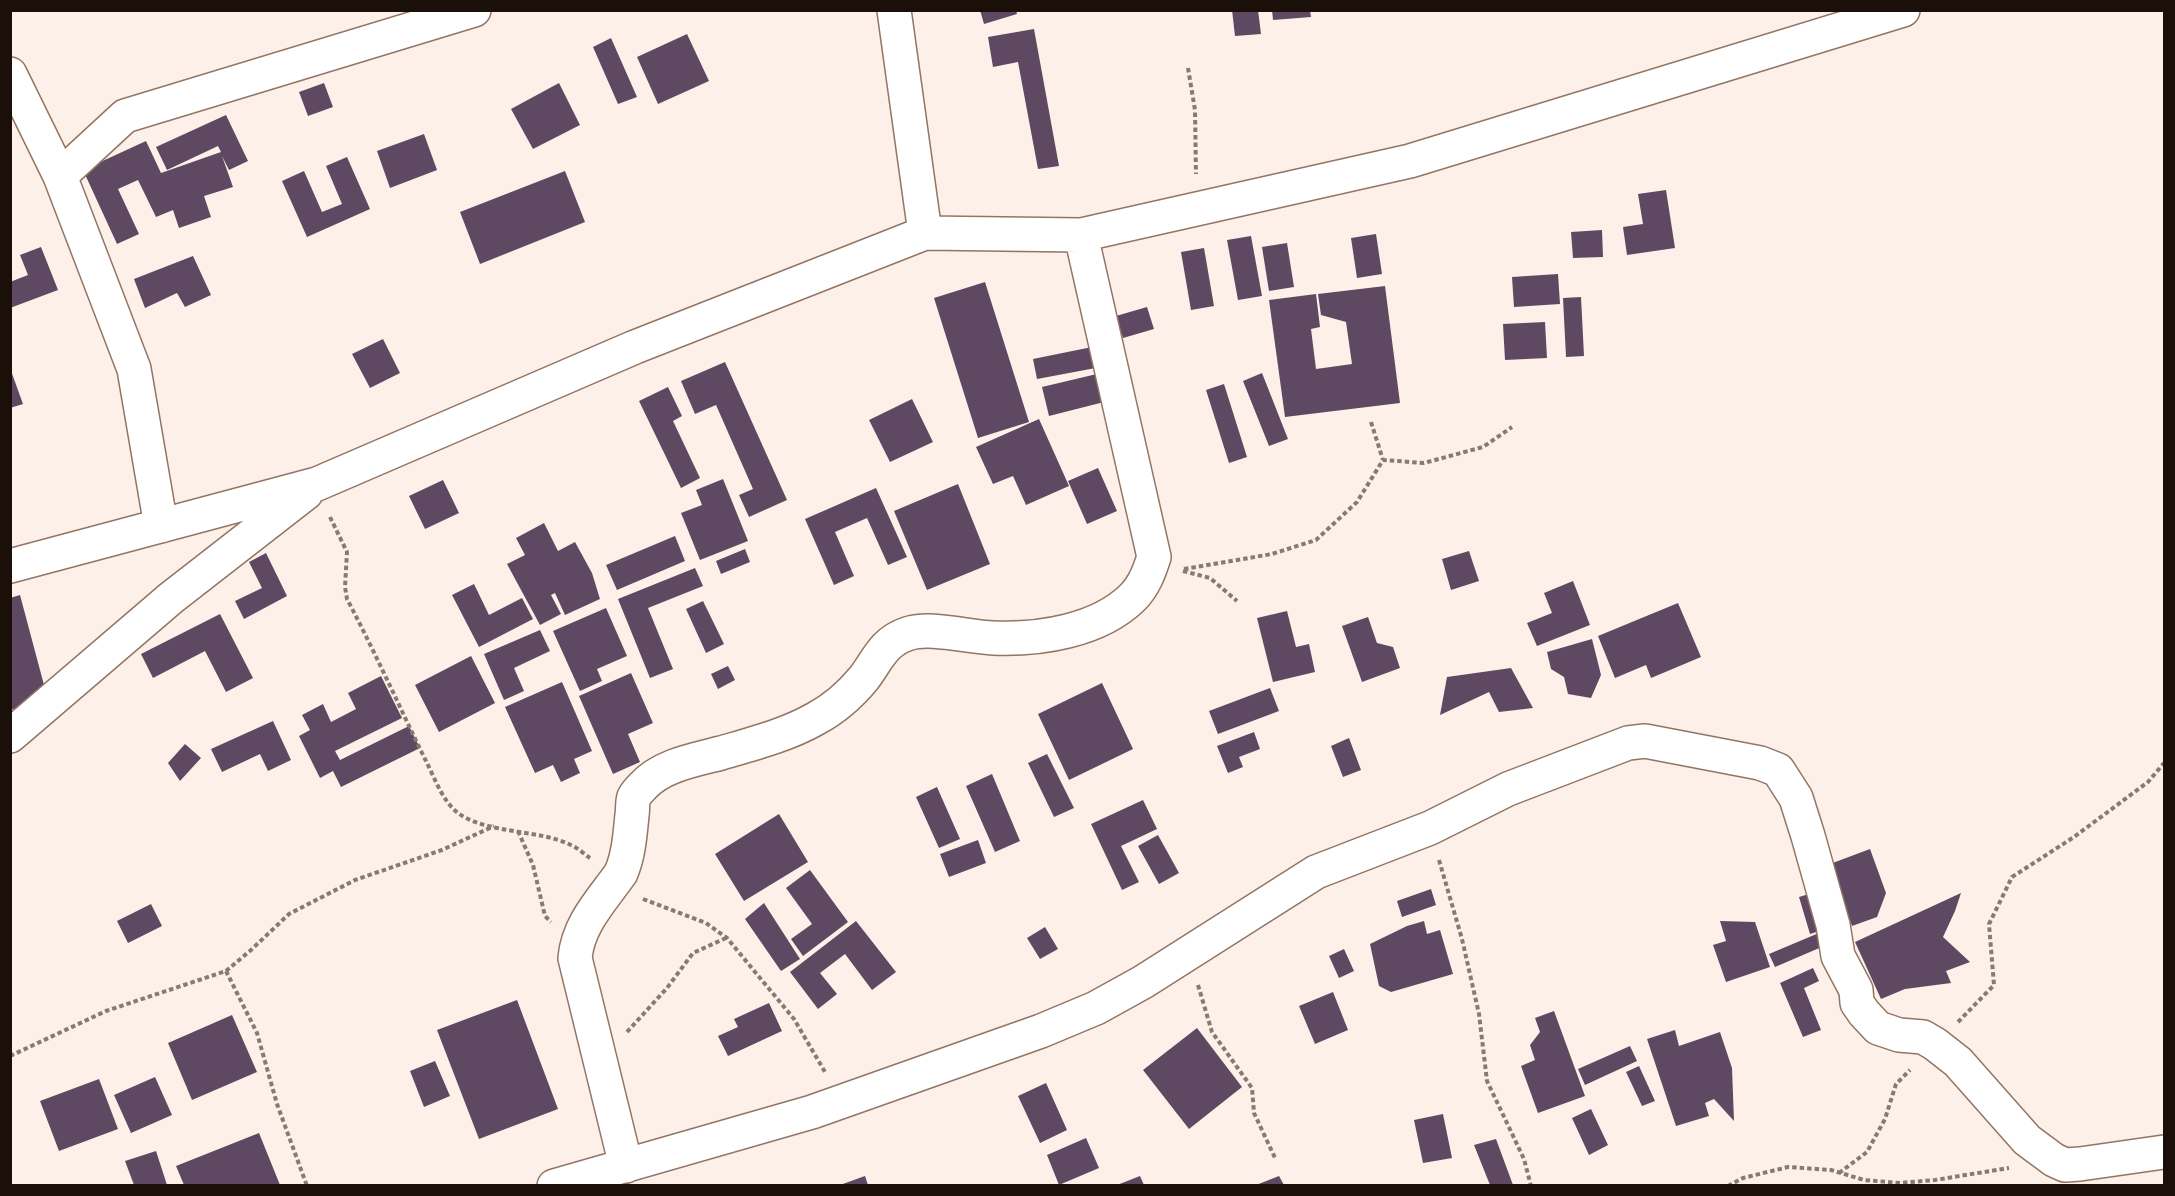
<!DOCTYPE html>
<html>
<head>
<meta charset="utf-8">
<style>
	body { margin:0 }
	#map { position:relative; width:2175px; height:1196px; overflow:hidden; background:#fdf0e8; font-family:Quicksand,sans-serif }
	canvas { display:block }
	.frame { position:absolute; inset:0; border:12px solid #1b1009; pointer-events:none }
</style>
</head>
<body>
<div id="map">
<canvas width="2175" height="1196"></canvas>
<div class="frame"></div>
</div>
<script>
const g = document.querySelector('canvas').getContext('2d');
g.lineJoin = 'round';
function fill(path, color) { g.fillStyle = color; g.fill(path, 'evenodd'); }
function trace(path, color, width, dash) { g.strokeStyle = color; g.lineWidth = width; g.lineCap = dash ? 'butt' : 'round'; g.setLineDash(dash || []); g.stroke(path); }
fill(new Path2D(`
	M980 10H1016L1017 14 984 24Z
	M1232 10H1258L1261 34 1235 36Z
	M1272 10H1310L1311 17 1273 20Z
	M1034 29 1059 166 1038 169 1018 62 993 67 988 37Z
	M687 34 709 81 658 104 637 57Z
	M611 38 637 97 618 104 593 47Z
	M324 83 333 107 308 116 299 92Z
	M559 83 580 125 533 149 511 109Z
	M226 115 248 161 229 170 222 156 233 187 204 196 211 217 179 228 173 210 156 217 138 180 118 189 139 234 117 244 83 170 146 141 161 173 221 152 218 146 167 170 156 147Z
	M424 134 437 170 390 188 377 151Z
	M347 157 370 209 307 237 282 181 304 171 322 212 342 204 326 166Z
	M565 171 585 222 480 264 460 212Z
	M1666 190 1675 248 1627 255 1623 227 1643 224 1638 194Z
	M1602 230 1603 257 1573 258 1571 232Z
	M1376 234 1382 274 1357 278 1351 238Z
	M1251 236 1262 296 1238 300 1227 240Z
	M1287 243 1294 287 1269 291 1262 247Z
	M41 247 58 290 10 308V282L28 275 20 255Z
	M1204 248 1214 306 1191 310 1181 252Z
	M193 256 211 295 185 307 177 293 145 308 134 279Z
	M1558 274 1560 304 1514 307 1512 277Z
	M985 282 1029 422 978 438 934 298Z
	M1385 286 1400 403 1285 417 1269 300 1316 294 1320 327 1311 329 1316 369 1352 364 1346 322 1321 315 1318 294Z
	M1581 297 1584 356 1566 357 1563 298Z
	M1147 307 1154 329 1123 338 1116 316Z
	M1545 322 1547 358 1505 360 1503 324Z
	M383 339 400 373 370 388 352 354Z
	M1097 346 1101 367 1037 379 1033 359Z
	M725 362 787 500 749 517 739 495 753 489 716 405 695 414 681 381Z
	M10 368 23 404 10 408Z
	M1101 373 1108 401 1049 416 1042 387Z
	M1262 373 1288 439 1269 446 1243 381Z
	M1224 384 1247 457 1229 463 1206 390Z
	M668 387 682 416 673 421 700 478 681 488 639 401Z
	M912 399 933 442 890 462 869 420Z
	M1039 419 1069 486 1026 505 1013 476 993 484 976 447Z
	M1098 468 1117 511 1087 524 1068 481Z
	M723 479 748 541 700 560 681 513 702 505 696 490Z
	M443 480 459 513 425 529 409 496Z
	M958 484 990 564 927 590 894 511Z
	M876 488 907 557 888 565 867 518 835 532 854 576 834 585 805 519Z
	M544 523 558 551 575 542 592 573 600 599 565 615 555 593 551 595 561 614 540 625 507 564 525 555 516 538Z
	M675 536 685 561 617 590 606 565Z
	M745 549 750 562 721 574 716 561Z
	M1469 551 1479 581 1451 590 1442 559Z
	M266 553 287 596 244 619 235 601 262 588 249 562Z
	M695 568 703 586 648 608 673 669 650 678 618 599Z
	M1573 581 1590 625 1537 646 1527 623 1552 613 1544 593Z
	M474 584 489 615 522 598 533 619 479 647 452 595Z
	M20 595 48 700 10 710V598Z
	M703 601 724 644 706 653 686 609Z
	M1678 603 1701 657 1651 678 1646 665 1615 678 1598 636Z
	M606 608 627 656 597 669 602 681 580 691 553 631Z
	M1287 611 1296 647 1309 644 1315 672 1273 682 1257 618Z
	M220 614 253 678 226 692 205 651 153 678 141 654Z
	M1368 617 1377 643 1393 647 1400 668 1362 682 1342 626Z
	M540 630 550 651 514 668 524 691 504 700 484 654Z
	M1592 639 1601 675 1591 698 1568 694 1564 677 1551 669 1547 652Z
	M471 656 495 703 439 732 415 685Z
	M728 666 735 680 718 689 711 674Z
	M1511 668 1533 708 1499 712 1489 692 1440 715 1447 677Z
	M631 673 653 723 628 734 640 762 613 774 579 696Z
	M381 676 402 718 335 751 340 760 409 726 420 748 341 787 333 771 320 778 299 736 310 730 302 715 323 704 331 722 356 709 348 693Z
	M562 682 592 751 574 759 580 773 561 782 553 765 535 773 505 707Z
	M1102 683 1133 749 1069 780 1038 714Z
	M1270 688 1279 711 1218 734 1209 711Z
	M273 721 291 760 268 771 260 754 222 772 211 749Z
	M1254 732 1260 749 1239 757 1243 767 1228 773 1217 746Z
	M1349 738 1361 770 1343 777 1331 746Z
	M185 744 201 758 180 781 168 763Z
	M1047 754 1074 808 1054 817 1028 763Z
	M992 774 1020 841 995 852 966 786Z
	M937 787 960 839 939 848 916 797Z
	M1143 800 1157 829 1121 846 1139 882 1122 890 1091 824Z
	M779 814 808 862 744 901 715 854Z
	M1158 835 1179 873 1159 884 1138 846Z
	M978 840 986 863 949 877 940 854Z
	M1870 849 1886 893 1877 917 1852 926 1830 864Z
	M810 870 848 922 803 956 791 939 812 924 786 888Z
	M1431 889 1436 905 1402 917 1397 901Z
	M1819 891 1829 928 1810 934 1799 897Z
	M1961 893 1955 911 1943 937 1970 962 1946 971 1951 983 1905 989 1881 999 1855 942Z
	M764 903 800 959 781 971 745 919Z
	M151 904 162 926 128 943 117 921Z
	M856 921 896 972 872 990 845 954 820 973 837 994 818 1009 790 972Z
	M1424 921 1427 934 1440 930 1453 974 1391 992 1379 986 1370 944 1407 926Z
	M1720 921 1755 922 1770 967 1726 982 1713 945 1726 941Z
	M1045 927 1058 949 1040 959 1027 938Z
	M1826 930 1831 943 1775 967 1769 954Z
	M1344 949 1354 971 1339 978 1329 956Z
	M1813 968 1819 981 1804 988 1821 1030 1803 1037 1780 983Z
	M1333 992 1348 1030 1315 1044 1299 1006Z
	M517 1000 558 1109 479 1139 437 1030Z
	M769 1003 782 1031 728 1056 718 1036 738 1027 734 1019Z
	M1554 1011 1585 1096 1538 1113 1521 1066 1535 1060 1530 1045 1540 1032 1535 1018Z
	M232 1015 257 1072 192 1100 168 1043Z
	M1197 1028 1242 1087 1189 1129 1143 1070Z
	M1675 1030 1679 1046 1720 1032 1732 1068 1734 1121 1714 1099 1705 1103 1709 1116 1676 1126 1647 1039Z
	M1630 1046 1637 1061 1585 1085 1578 1069Z
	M435 1061 450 1096 424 1107 410 1071Z
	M1639 1066 1655 1101 1642 1106 1626 1072Z
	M155 1077 172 1115 131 1133 114 1095Z
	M99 1079 118 1129 59 1151 40 1101Z
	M1046 1083 1067 1130 1040 1143 1018 1096Z
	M1591 1109 1608 1145 1589 1155 1572 1118Z
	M1443 1114 1452 1158 1423 1163 1414 1120Z
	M259 1133 280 1185H184L176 1166Z
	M1086 1138 1099 1168 1059 1185 1047 1155Z
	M1496 1139 1513 1185H1490L1474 1145Z
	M156 1151 167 1185H134L125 1161Z
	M865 1176 868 1185H840Z
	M1140 1176 1144 1185H1117Z
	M1279 1176 1284 1185H1256Z`), '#5f4862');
const minor = new Path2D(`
	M894 10 925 233
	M10 74 60 176 134 369 161 526
	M60 176 125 116 474 10
	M10 566 317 484 635 347 925 233 1081 235 1410 161 1903 10
	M10 736 171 598 306 493
	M626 1166 575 958C578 924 602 900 621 873 629 854 630 834 632 815 633 810 632 802 634 797 636 793 640 789 643 786 662 765 695 760 721 753 752 744 787 735 815 719 834 709 850 695 864 678 877 661 883 642 907 634 930 626 967 637 993 638 1039 640 1099 631 1133 597 1144 586 1149 572 1154 557L1081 235
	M554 1186 812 1112 1041 1031 1096 1008 1143 982 1316 872 1430 828 1508 789 1628 743 1645 741 1760 763 1778 770 1796 798 1808 836 1833 925 1838 956 1856 990 1857 1003 1864 1013 1878 1028 1899 1035 1923 1037 1935 1044 1958 1062 2027 1140 2054 1160 2065 1165 2080 1164 2164 1152`);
trace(minor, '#927563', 36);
trace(new Path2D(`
	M1188 68 1195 110 1196 174
	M1371 422 1383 460
	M330 517 347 552 345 587 347 599C375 652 399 706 425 759 434 776 442 801 458 813 487 834 538 829 571 845 578 848 584 854 590 858
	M1184 569 1272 554 1316 540 1357 502 1383 460 1424 463 1483 447 1512 427
	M1183 571 1210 578 1237 601
	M518 831 533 865 545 916 551 922
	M1439 860 1462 939 1479 1014 1487 1081 1524 1159 1531 1186
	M643 899 706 923 727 938 794 1019 825 1072
	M226 971 251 950 289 914 355 880 442 850 494 826
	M1198 985 1212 1032 1252 1088 1254 1113 1276 1160
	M1958 1022 1994 985 1989 924 2012 877 2074 837 2148 782 2164 763
	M627 1032 667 988 693 953 726 938
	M10 1056 106 1011 226 971 257 1033 277 1104 307 1186
	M1839 1173 1867 1152 1885 1119 1896 1084 1910 1070
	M1728 1186 1743 1178 1788 1167 1831 1170 1864 1180 1900 1183 1935 1180 2009 1168`), '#867a72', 4, [4.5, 3]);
trace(minor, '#fff', 33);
</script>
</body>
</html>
